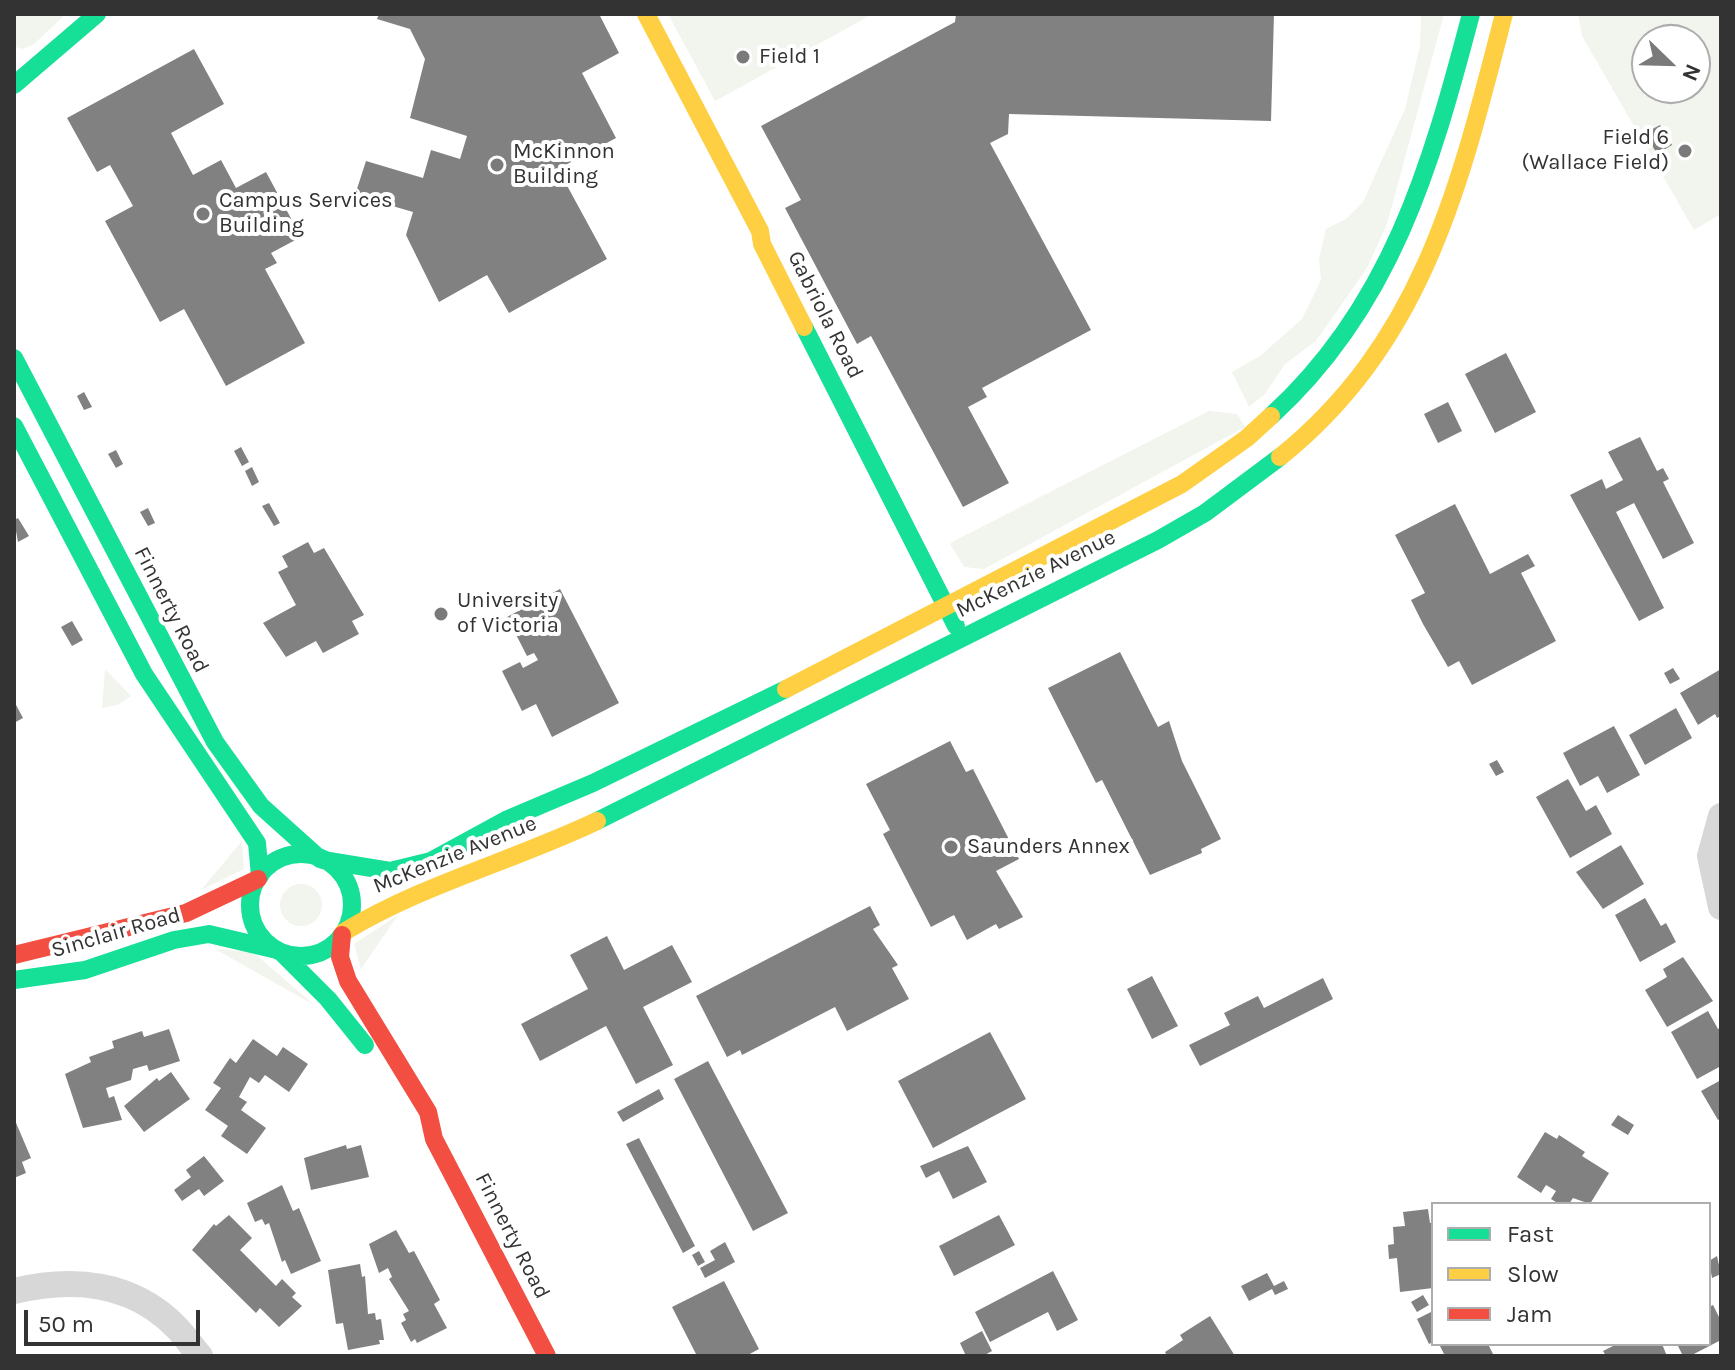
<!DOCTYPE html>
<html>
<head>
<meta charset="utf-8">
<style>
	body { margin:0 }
	#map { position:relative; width:1735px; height:1370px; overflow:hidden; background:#fff; font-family:Karla,sans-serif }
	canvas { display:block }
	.frame { position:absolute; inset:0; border:16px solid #333; pointer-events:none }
	.legend { position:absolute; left:1431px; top:1202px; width:280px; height:144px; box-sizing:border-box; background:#fff; border:2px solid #adadad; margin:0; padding:10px 14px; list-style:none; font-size:24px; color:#333 }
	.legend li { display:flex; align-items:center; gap:16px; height:40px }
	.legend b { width:40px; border:2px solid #adadad }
	.north { position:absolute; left:1631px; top:24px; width:80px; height:80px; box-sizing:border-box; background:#fff; border:2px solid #adadad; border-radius:50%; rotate:113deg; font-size:22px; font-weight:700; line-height:32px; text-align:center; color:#333 }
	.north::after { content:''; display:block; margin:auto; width:28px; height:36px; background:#7a7a7a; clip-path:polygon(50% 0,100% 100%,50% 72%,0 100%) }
	.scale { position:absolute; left:24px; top:1310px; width:176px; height:36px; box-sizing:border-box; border:4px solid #333; border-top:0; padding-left:10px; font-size:24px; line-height:28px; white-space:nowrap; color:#333; -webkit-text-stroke:6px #fff; paint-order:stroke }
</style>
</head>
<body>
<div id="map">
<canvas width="1735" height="1370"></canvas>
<div class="frame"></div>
<ul class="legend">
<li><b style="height:10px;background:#16e098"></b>Fast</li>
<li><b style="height:10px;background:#ffcf43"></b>Slow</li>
<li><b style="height:10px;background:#f24e42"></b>Jam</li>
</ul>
<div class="north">N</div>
<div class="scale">50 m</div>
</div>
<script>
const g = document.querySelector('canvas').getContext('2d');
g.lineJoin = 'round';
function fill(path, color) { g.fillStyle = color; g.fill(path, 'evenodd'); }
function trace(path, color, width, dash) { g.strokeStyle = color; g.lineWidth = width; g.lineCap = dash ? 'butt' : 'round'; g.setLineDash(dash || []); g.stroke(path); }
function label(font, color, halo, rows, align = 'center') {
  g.font = font + ' Karla,sans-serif'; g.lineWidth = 8; g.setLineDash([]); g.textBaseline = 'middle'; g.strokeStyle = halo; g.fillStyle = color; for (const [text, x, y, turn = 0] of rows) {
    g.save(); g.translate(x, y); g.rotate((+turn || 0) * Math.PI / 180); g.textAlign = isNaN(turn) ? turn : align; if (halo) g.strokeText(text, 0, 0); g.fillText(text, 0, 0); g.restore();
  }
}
fill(new Path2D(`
	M14 14H66L33 45 21 49 14 46Z
	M668 14H873L715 101Z
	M1421 14H1444L1387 224 1367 268 1316 341 1285 364 1265 394 1249 407 1232 372 1260 356 1302 319 1321 280 1319 259 1326 229 1346 219 1363 202 1405 109 1420 46Z
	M1578 14H1721V214L1694 230 1582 36ZM1647 40H1695V88H1647Z
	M1209 411 1237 414 1245 427 984 569 964 567 950 544 952 542Z
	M105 669 131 696 118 705 102 708Z
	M242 841 244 869 201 890Z
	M280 905a21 21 0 1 1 42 0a21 21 0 1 1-42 0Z
	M398 915 361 969 354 944Z
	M215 949 253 952 314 1005Z`), '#f1f5ed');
fill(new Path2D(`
	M379 14H599L619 53 582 73 616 138 558 169 607 259 509 313 487 275 439 302 406 235 413 212 355 195 366 161 423 178 431 150 460 159 467 136 410 118 425 59 410 29 377 19Z
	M956 14H1274L1271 121 1009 114 1008 134 990 143 1091 330 982 388 987 397 968 407 1009 483 963 507 871 336 857 344 785 208 801 200 761 126 955 22Z
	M194 49 224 104 171 133 193 175 221 160 236 188 266 172 301 237 271 253 277 263 265 269 305 343 226 386 184 309 160 322 105 221 133 206 110 165 97 172 67 118Z
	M1660 125 1672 145 1657 154 1645 133Z
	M1506 353 1536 412 1495 433 1465 374Z
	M84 392 92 407 84 410 77 396Z
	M1448 402 1462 431 1438 443 1424 414Z
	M1640 437 1657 471 1663 468 1669 479 1663 482 1694 543 1663 559 1634 503 1616 512 1664 608 1639 621 1570 495 1602 479 1606 489 1623 480 1608 452Z
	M241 447 249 462 242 466 234 451Z
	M116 450 123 464 116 468 108 454Z
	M252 467 259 482 252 486 245 471Z
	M269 503 280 523 274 526 262 506Z
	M1455 504 1490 574 1528 554 1535 566 1521 573 1556 641 1472 685 1459 661 1448 667 1423 624 1411 600 1425 593 1395 535Z
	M148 508 155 523 148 526 140 512Z
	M18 518 29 536 18 542 14 520Z
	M308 542 314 553 324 548 364 615 352 621 359 634 323 653 316 641 286 657 263 623 296 605 278 572 288 567 282 556Z
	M560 589 619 703 552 737 536 704 522 711 502 671 520 662 523 668 538 660 534 653 527 656 507 617Z
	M72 621 83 640 72 646 61 627Z
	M1120 652 1158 727 1169 721 1182 761 1221 839 1201 849 1202 853 1150 875 1102 780 1096 783 1048 688Z
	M1673 668 1680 679 1670 684 1664 673Z
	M1721 669V716L1717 718 1715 714 1698 725 1680 693Z
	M14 701 23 718 14 723Z
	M1676 708 1692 738 1645 765 1629 735Z
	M1614 726 1640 775 1607 793 1598 776 1580 786 1563 753Z
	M950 741 966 772 973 769 1019 859 996 871 1023 917 999 929 996 924 967 940 954 915 931 927 883 834 890 830 866 784Z
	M1497 760 1504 772 1496 776 1489 764Z
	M1568 779 1586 811 1596 805 1612 834 1570 858 1536 797Z
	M1621 845 1644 884 1603 909 1576 872Z
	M1645 898 1661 926 1666 923 1676 942 1640 962 1615 915Z
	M870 906 880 925 873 929 898 965 892 968 909 999 847 1031 835 1007 742 1055 740 1050 727 1057 696 996Z
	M607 936 624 970 672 945 692 982 643 1007 673 1065 636 1084 606 1026 540 1061 521 1024 588 989 570 955Z
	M1683 957 1713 1001 1667 1027 1645 990 1667 977 1663 969Z
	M1152 976 1178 1026 1152 1039 1127 989Z
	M1323 978 1333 999 1200 1066 1189 1045 1230 1025 1224 1013 1258 996 1264 1008Z
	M1708 1011 1718 1029 1721 1027V1066L1697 1079 1671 1032Z
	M169 1029 180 1061 149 1071 147 1065 133 1069 131 1080 106 1088 109 1098 114 1096 122 1120 83 1128 65 1074 91 1062 89 1057 114 1048 112 1041 142 1031 144 1037Z
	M990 1032 1026 1099 933 1148 898 1081Z
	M253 1039 277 1056 283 1047 308 1064 289 1092 265 1075 259 1083 250 1077 239 1097 247 1102 241 1110 266 1128 247 1154 221 1136 228 1126 205 1110 221 1088 213 1083 230 1058 236 1063Z
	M708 1061 788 1213 753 1231 674 1079Z
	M171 1072 190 1099 144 1132 124 1106 157 1078 159 1081Z
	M1721 1080V1118L1718 1120 1701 1091Z
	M659 1089 664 1099 623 1122 617 1112Z
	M1618 1115 1634 1125 1628 1135 1611 1125Z
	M14 1118 31 1158 22 1162 26 1173 14 1178Z
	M1545 1132 1557 1139 1559 1135 1585 1152 1582 1156 1609 1173 1590 1204 1573 1198 1569 1204H1559L1551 1199 1556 1191 1546 1185 1541 1193 1517 1177Z
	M639 1138 695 1246 683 1253 626 1144Z
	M346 1145 347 1149 361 1145 369 1177 311 1190 304 1158Z
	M968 1146 987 1182 953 1199 939 1171 926 1178 920 1166Z
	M204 1156 224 1181 204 1196 199 1189 182 1201 174 1190 191 1177 186 1170Z
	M282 1185 293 1211 299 1208 321 1261 291 1274 285 1260 282 1262 269 1223 265 1225 262 1219 255 1222 247 1203Z
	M1428 1209 1430 1223H1433V1288L1400 1292 1397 1258 1389 1259 1388 1245 1394 1244 1393 1227 1405 1226 1403 1212Z
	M229 1215 252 1238 240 1250 276 1286 282 1279 296 1293 292 1297 302 1306 279 1327 260 1308 256 1313 192 1250 214 1224 216 1226Z
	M999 1215 1015 1245 954 1276 939 1246Z
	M396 1230 409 1253 414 1251 440 1300 434 1304 447 1328 417 1343 415 1339 411 1342 401 1323 406 1320 403 1314 409 1311 389 1279 392 1277 388 1268 379 1273 369 1244Z
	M725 1242 735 1262 705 1278 700 1268 715 1260 710 1251Z
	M699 1251 705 1262 698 1266 692 1255Z
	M1717 1256 1721 1274 1712 1278 1709 1261Z
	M360 1264 362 1277 365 1276 368 1314 375 1313 376 1320 381 1319 384 1340H379L380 1344 348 1350 343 1323 336 1324 328 1270Z
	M1053 1271 1078 1320 1057 1331 1048 1312 990 1342 975 1312Z
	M1267 1273 1274 1286 1284 1281 1288 1289 1275 1295 1272 1289 1249 1301 1241 1286Z
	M724 1281 759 1349 746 1356H697L672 1307Z
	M1423 1295 1429 1305 1417 1312 1411 1302Z
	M1713 1305 1721 1321V1340L1690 1356H1683L1677 1344H1709V1307Z
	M1433 1311V1342L1429 1344 1417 1319Z
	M1210 1316 1235 1356H1167L1165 1352 1183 1340 1180 1335Z
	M982 1331 992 1351 983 1356H966L960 1343Z
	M1439 1344H1488L1494 1356H1445Z
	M1617 1344H1662L1667 1356H1606L1603 1351Z`), '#818181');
trace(new Path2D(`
	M1721 816 1710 856 1721 907
	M14 1291C73 1277 132 1282 176 1327 185 1336 192 1347 200 1356`), '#d7d7d7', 26);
trace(new Path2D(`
	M14 85 97 14
	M804 327 956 626
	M14 358 215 742 261 806 320 859
	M1271 416C1391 307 1431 166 1471 14
	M14 426 144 674 257 843 260 876
	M597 821 1158 540 1205 513 1280 457
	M250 905a51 51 0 1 1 102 0a51 51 0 1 1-102 0Z
	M323 860 390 871 431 861 508 819 593 783 786 689
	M281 952 328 999 365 1045
	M14 980 85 970 174 940 209 934 277 950`), '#16e098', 18);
trace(new Path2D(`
	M646 14 760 231 762 244 804 327
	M1280 457C1424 341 1460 184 1504 14
	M786 689 1182 484 1247 438 1271 416
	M344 932C423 884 513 861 597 821`), '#ffcf43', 18);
trace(new Path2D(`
	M342 935 340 957 348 981 428 1112 434 1139 547 1356
	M14 955 186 913 258 879`), '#f24e42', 18);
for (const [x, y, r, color] of [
	[743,57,8,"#7a7a7a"],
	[1685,151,8,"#7a7a7a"],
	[497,165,8,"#7a7a7a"],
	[203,214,8,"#7a7a7a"],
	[441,614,8,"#7a7a7a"],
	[951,847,8,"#7a7a7a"]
]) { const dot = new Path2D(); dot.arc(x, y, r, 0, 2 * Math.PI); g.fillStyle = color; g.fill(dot); trace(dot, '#fff', 3); }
label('22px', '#333', '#fff', [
	["Field 1",759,57],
	["Field 6",1669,138,"right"],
	["(Wallace Field)",1669,163,"right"],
	["McKinnon",513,152],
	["Building",513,177],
	["Campus Services",219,201],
	["Building",219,226],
	["University",457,601],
	["of Victoria",457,626],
	["Saunders Annex",967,847]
], 'left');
label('22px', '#333', '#fff', [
	["Gabriola Road",825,315,63],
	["McKenzie Avenue",1036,574,-26],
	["Finnerty Road",171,610,63],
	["McKenzie Avenue",455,855,-22],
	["Sinclair Road",116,933,-16],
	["Finnerty Road",512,1236,63]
]);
</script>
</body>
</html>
